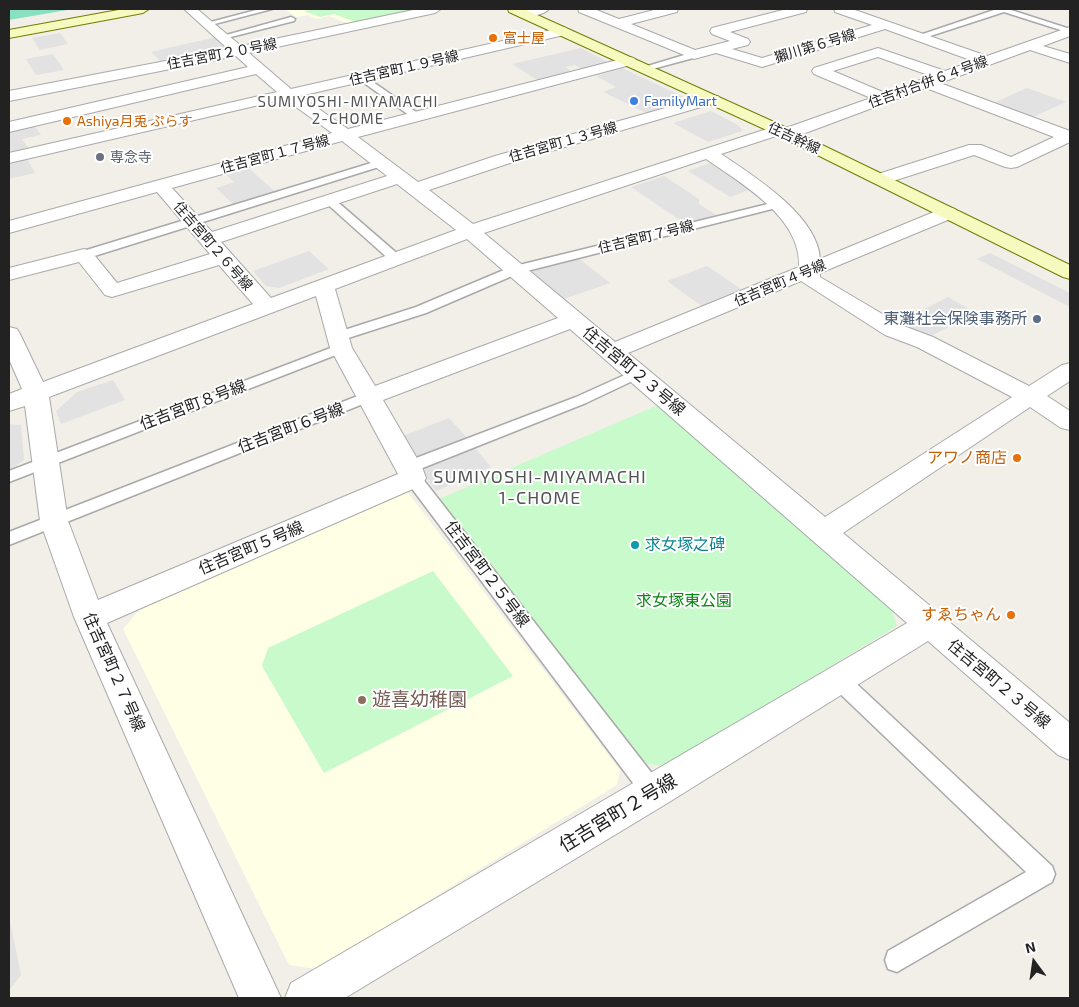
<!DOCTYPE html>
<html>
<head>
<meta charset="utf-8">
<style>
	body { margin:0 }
	#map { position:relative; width:1079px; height:1007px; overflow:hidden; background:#f2efe9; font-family:"Exo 2",sans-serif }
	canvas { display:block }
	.frame { position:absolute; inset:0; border:10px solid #222; pointer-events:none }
	.north { position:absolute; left:1009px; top:937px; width:50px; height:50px; -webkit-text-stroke:4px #fff; paint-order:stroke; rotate:346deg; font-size:14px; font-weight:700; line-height:20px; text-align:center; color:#222 }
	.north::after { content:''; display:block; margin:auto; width:18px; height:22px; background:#222; clip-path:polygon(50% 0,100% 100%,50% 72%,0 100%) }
</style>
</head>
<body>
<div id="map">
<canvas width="1079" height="1007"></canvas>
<div class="frame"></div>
<div class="north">N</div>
</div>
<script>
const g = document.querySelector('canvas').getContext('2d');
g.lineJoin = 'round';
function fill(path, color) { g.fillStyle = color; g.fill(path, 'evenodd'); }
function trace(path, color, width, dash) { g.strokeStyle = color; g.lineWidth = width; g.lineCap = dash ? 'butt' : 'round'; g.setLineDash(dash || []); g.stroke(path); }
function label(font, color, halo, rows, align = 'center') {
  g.font = font + ' "Exo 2","Noto Sans JP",sans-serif'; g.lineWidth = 4; g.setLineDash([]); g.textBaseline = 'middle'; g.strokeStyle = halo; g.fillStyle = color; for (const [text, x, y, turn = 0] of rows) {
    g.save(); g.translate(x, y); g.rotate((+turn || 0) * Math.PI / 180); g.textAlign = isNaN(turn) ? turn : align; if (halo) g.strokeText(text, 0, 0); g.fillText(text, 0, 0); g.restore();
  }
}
fill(new Path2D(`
	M285 9H424L349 24 329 16 316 19 308 15 296 17Z
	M406 490 620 770 617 785 317 969 289 965 123 629 141 608Z`), '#ffffe5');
fill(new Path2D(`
	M312 9H417L355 22 334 14 320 17 304 11Z
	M658 405 890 605 897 626 665 766 646 764 439 499Z
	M433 571 513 676 324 773 262 666 268 648Z`), '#c8facc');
fill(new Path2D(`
	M9 9H73L9 20Z`), '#88e0be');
fill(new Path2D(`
	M60 33 68 44 40 50 32 38Z
	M216 37 230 50 164 64 151 52Z
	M581 48 610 63 584 70 575 65 565 67 574 73 539 81 512 64Z
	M53 54 64 70 36 75 26 59Z
	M622 68 690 100 649 114 603 92 616 87 596 76Z
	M1027 88 1066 102 1031 118 991 104Z
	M711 111 738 125 743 131 708 142 673 123Z
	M34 125 41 135 22 139 29 149 9 154V131Z
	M27 159 35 173 9 179V163Z
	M710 163 749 190 730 197 688 171Z
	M247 167 278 194 236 207 216 188 234 182 225 174Z
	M664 176 699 199V204L718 216 684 223 631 187Z
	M309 251 329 269 279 288 266 286 253 271Z
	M990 253 1070 293V307L977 259Z
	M577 257 610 283 564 299 532 272 540 266Z
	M707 266 744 291 703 307 667 281Z
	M948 297 976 313 927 338 899 322Z
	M113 380 125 400 61 424 56 411 77 392Z
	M449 418 469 440 414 462 403 436Z
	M9 424 21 425 24 460 9 470Z
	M474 447 491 467 436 491 420 470Z
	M9 916 21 975 9 991Z`), '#e2e2e2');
const lane = new Path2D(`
	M260 9H272L207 26 203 24Z
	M997 9H1008L1070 29V33L1004 12 921 39 914 37Z
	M291 17 295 19 294 21 223 39 219 37Z
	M694 52 698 55 697 57 645 71 641 68Z
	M363 75 419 114V118H413L360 80V76Z
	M381 160 386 163 385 165 88 258H80L78 255 80 252Z
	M329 197 333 198 400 256 402 259 400 262H392L325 202 324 200Z
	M776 202 782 205 780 207 519 273 426 313 342 340H332L330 337 332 334 416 307 511 267Z
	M341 344 348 348 346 351 9 482V471Z
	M638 369 643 370 645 373 643 376 586 403 415 471 409 472 403 471 401 467 403 463 576 397Z
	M368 392 373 394 375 397 373 400 9 545V532Z
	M413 472 419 474 661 785 664 792 661 799 653 802 645 799 407 482 405 478 407 474Z
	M839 672 846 674 1052 866 1055 874 1052 882 897 972 888 969 885 960 888 951 1026 872 832 686 829 680 832 674Z`);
const street = new Path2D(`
	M184 9H197L241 46 418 9H441L435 13 249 53 291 89 564 27 571 31 564 35 300 96 348 129 629 57 634 58 636 61 634 64 358 137 418 182 495 156 708 96H718L721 99 718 102 507 164 429 190 473 224 773 127 779 125 786 128 871 98 814 74 812 71 814 68 878 48 945 71 973 61 885 29 762 67 716 53 694 59 579 12 578 9H594L619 19 658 9H678L677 12 631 24 695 50 730 41 712 34 710 31 712 28 787 9H807L806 12 730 32 748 39 750 42 748 45 732 49 762 58 872 25 835 12 834 9H852L987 56 1070 27V36L1043 46 1070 54V63L1030 50 940 83 1070 131V142L1017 167 1011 168 1005 167 974 155 887 183 881 184 875 183 872 179 875 175 969 145H981L1011 157 1054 137 926 88 792 138 786 139 779 135 721 154C754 176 818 216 820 259L941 209 948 207 955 209 957 213 955 217 820 273V277L901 325 933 337 1029 386 1062 365 1070 363V381L1047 396 1070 411V430L1061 428 1030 407 843 533 1070 723V760L1058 755 928 641 666 804 345 998H285L291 983 907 623 570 329 383 400 422 467 426 478 422 485 107 623 281 998H239L74 617 40 521 25 406 9 411V394L22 389 9 359V327L17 329 20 334 43 382 253 304 219 265 112 297 105 295 79 262 9 280V268L84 249 91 251 117 283 210 254 157 192 9 233V221L332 133 285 99 9 163V153L277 92 256 74 9 132V122L248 67 236 56 9 101V91L228 49ZM878 57 931 76 885 93 833 71ZM342 141 387 176 212 232 172 188ZM706 159C742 184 802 218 799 267L615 342 484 233ZM397 184 456 230 271 298 221 242ZM467 239 558 318 375 386 352 348 335 289ZM801 281 885 335 917 347 1012 397 825 517 628 353ZM316 296 330 348 398 474 98 600 68 521 49 397Z
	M526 9H549C544 15 528 18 519 16L518 13 519 10Z`);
const secondary = new Path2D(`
	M124 9H149L143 13 9 38V30Z
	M508 9H524L785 127 1070 265V279L1063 277 773 133 509 12Z`);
trace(lane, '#a9a9a9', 3);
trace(street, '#a9a9a9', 2);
trace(secondary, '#707d05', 2);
fill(lane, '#fff');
fill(street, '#fff');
fill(secondary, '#f7fabf');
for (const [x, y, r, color] of [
	[493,38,5,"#e8710a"],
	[634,101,5,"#3f7fe0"],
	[67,121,5,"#e8710a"],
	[100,157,5,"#6b7280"],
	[1037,319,5,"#5c6f8a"],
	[1017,458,5,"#e8710a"],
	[635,545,5,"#0f9aa8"],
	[1011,615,5,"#e8710a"],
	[362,700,5,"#8d6e63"]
]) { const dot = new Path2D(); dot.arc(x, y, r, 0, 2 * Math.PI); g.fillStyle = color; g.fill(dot); trace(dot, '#fff', 2); }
label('14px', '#c56008', '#fff', [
	["富士屋",503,38],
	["Ashiya月兎 ぷらす",77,121]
], 'left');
label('14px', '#222', '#fff', [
	["獺川第６号線",815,46,-17],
	["住吉宮町２０号線",222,54,-11],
	["住吉宮町１９号線",404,68,-13],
	["住吉村合併６４号線",928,82,-20],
	["住吉幹線",794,138,25],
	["住吉宮町１３号線",563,142,-16],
	["住吉宮町１７号線",275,154,-15],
	["住吉宮町７号線",646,237,-14],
	["住吉宮町２６号線",213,246,49],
	["住吉宮町４号線",780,283,-23]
]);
label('14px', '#366cbe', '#fff', [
	["FamilyMart",644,101]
], 'left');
label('14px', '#5b616d', '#fff', [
	["専念寺",110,157]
], 'left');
g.letterSpacing = '1px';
label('15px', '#555', '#fff', [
	["SUMIYOSHI-MIYAMACHI",348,102],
	["2-CHOME",348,119]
]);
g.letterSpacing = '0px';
label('16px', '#4e5e75', '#fff', [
	["東灘社会保険事務所",1027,319]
], 'right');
label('16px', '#222', '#fff', [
	["住吉宮町２３号線",634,371,40],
	["住吉宮町８号線",193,405,-21],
	["住吉宮町６号線",291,428,-21],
	["住吉宮町５号線",251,548,-23],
	["住吉宮町２５号線",487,574,53],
	["住吉宮町２７号線",114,672,66],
	["住吉宮町２３号線",999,684,40]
]);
label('16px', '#c56008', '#fff', [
	["アワノ商店",1007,458],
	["すゑちゃん",1001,615]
], 'right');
label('16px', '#0d838f', '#fff', [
	["求女塚之碑",645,545]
], 'left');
label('16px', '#0c8416', '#fff', [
	["求女塚東公園",684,601]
]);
g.letterSpacing = '1px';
label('18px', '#555', '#fff', [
	["SUMIYOSHI-MIYAMACHI",540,477],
	["1-CHOME",540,498]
]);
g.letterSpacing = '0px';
label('19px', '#785e54', '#fff', [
	["遊喜幼稚園",372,700]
], 'left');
label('19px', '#222', '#fff', [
	["住吉宮町２号線",618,813,-31]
]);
</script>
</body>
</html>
